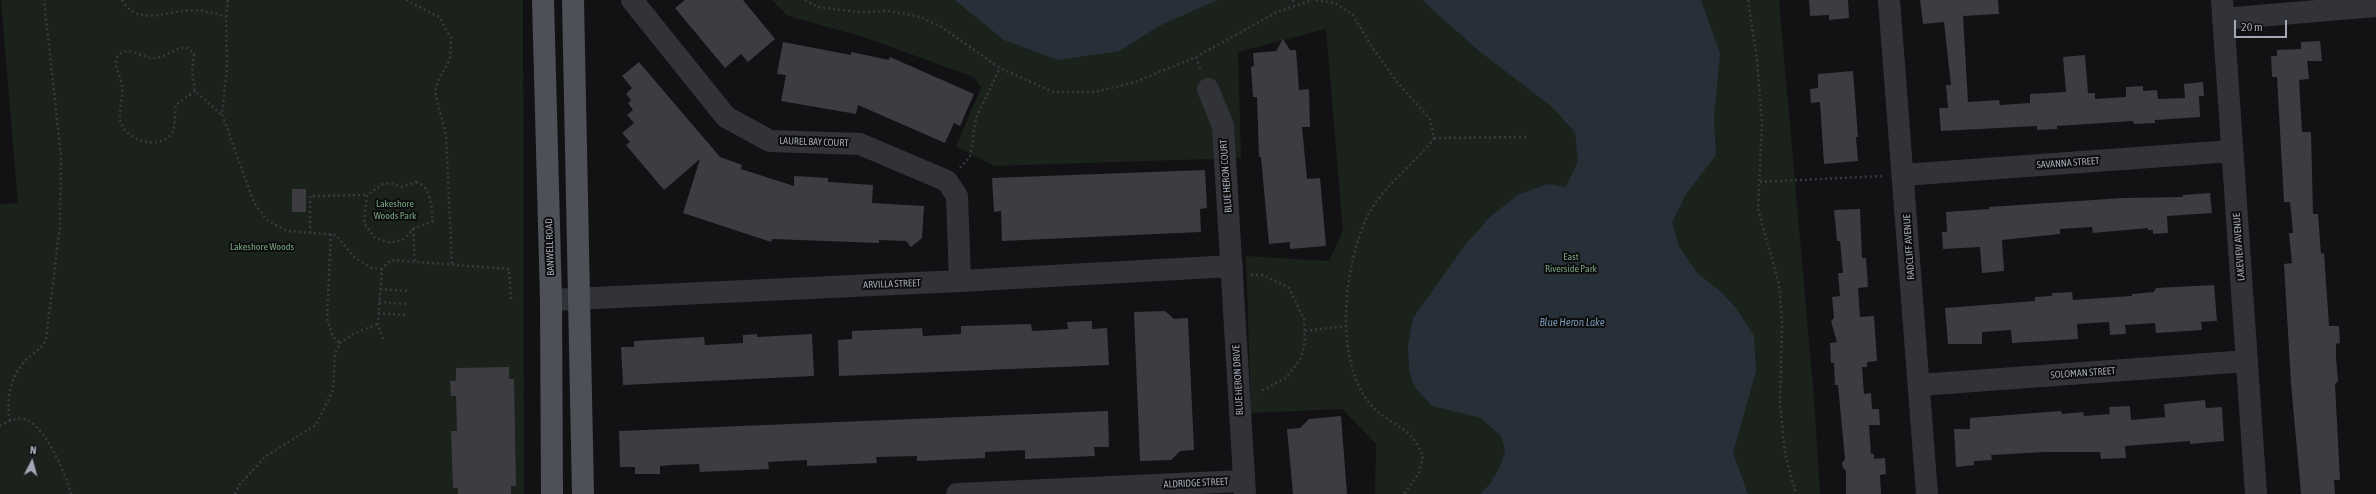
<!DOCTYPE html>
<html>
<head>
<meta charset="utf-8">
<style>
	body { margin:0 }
	#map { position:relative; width:2376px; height:494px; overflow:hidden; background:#121214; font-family:"Asap Condensed",sans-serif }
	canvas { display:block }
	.north { position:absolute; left:12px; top:442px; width:40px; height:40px; -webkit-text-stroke:3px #0d0d0e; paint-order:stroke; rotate:6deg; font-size:11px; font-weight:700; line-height:16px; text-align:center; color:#a2a6b5 }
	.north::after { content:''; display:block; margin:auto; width:14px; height:18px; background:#a2a6b5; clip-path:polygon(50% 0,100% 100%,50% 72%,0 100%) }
	.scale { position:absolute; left:2234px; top:20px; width:53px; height:18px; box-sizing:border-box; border:2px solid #a2a6b5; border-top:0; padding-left:5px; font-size:12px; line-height:14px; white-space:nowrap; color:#a2a6b5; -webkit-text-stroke:3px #0d0d0e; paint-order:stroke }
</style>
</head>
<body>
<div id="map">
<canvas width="2376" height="494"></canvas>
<div class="north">N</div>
<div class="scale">20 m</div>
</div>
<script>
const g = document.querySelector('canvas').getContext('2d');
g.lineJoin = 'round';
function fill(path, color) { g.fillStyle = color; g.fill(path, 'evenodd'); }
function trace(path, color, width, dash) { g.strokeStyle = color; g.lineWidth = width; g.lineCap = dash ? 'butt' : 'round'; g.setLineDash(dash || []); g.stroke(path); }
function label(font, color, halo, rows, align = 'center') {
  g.font = font + ' "Asap Condensed",sans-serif'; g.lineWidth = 4; g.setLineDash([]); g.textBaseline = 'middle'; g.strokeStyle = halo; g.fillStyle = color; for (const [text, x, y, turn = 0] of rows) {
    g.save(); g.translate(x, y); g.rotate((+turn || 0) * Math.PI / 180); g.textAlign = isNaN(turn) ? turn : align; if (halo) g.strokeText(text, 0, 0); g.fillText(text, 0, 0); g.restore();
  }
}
fill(new Path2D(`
	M1 0H523L524 494H0V204L18 203Z
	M772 0H1779L1814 398 1820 494H1375L1376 444 1342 409 1251 413 1246 256 1329 261 1343 231 1326 29 1238 52 1241 158 994 166 956 146 981 88 974 77 863 37 788 16Z`), '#1a221b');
fill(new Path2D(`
	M955 0H1217L1157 27 1120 51 1058 60 1004 40Z
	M1422 0H1701L1720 53 1714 118 1716 155 1686 194 1672 223 1679 246 1697 273 1719 290 1737 309 1754 336 1756 371 1733 453 1748 494H1480L1489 485 1499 469 1505 452 1502 437 1481 418 1432 406 1414 386 1409 370 1408 346 1413 318 1466 244 1490 217 1519 194 1548 184 1566 187 1578 161 1575 132 1551 106 1479 51Z`), '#272f38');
fill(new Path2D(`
	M685 0H743L775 39 748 62 741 54 725 68 675 8Z
	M1809 0H1848L1849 18 1829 20V15L1810 16Z
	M1920 0H1998L1999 14 1963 16 1968 102 1999 100 2000 105 2030 103V94L2066 92 2063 57 2085 55 2088 93H2095V99L2126 97V87L2143 86V91L2157 90 2158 99 2185 98 2184 84 2203 82 2204 96H2199L2200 117 2155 120V123L2134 124 2133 121 2057 126V129L2037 130V126L1941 131 1939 108H1948L1946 85H1951L1944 22 1923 24Z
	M1283 39 1290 50H1296L1299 90 1309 89 1310 127H1302L1307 179 1320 178 1326 246 1290 249V242L1269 244 1261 157H1259L1257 97H1253L1251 67 1254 66 1253 53 1276 51Z
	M2320 41 2322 61H2307L2309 79 2299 80 2302 132H2311L2313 214H2318L2321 254 2324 253 2329 326H2339L2340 343 2336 344V357L2338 381 2335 384 2340 480H2334L2335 494H2301L2291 384 2284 264 2292 263 2289 233H2293L2290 202H2284L2277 77H2272L2271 56H2277V50L2301 49V42Z
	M783 42 851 55V52L889 60 890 57 974 94 960 126 954 123 945 143 858 105 856 114 781 101 786 75 777 74Z
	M639 62 720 157 742 165 741 169 794 186V176L828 178V182L873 185 872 203 924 206 922 238 911 247 906 241 879 240V243L772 239 771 242 683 213 700 159 664 190 626 145 630 142 622 133 634 123 627 115 633 110 628 103 631 100 626 94 632 88 622 76Z
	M1853 71 1858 137H1856L1858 161 1824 164 1820 102 1811 103 1810 89 1818 88V74Z
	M1205 170 1207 208 1200 209 1201 232 1002 241 1001 211 994 212 992 178Z
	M292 189H306V212H292Z
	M2210 193 2212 213 2167 216 2168 233 2153 234V230H2148V228L2093 233 2092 227 2060 229V234L2002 240 2004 271 1982 273 1980 247 1943 249 1942 232H1947L1946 212 1989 209V207L2123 198 2183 197V195Z
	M1860 209 1862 258H1866L1868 287 1858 288 1860 317 1874 316 1877 361 1867 362V367H1862L1864 394 1871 393 1872 409H1879L1880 425H1869L1871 454H1874V459L1885 458 1886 474 1880 475 1881 494H1846V471L1843 468 1842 463 1845 459 1838 385H1835L1834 363H1831L1830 343 1837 342 1831 321 1834 318 1832 297 1840 296 1838 273H1843L1840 241H1837L1834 210Z
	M2214 285 2217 321 2201 322 2202 330 2156 333 2155 323 2125 325 2126 334 2110 335 2109 322 2077 324 2078 339 2012 343 2011 330 1982 332V344H1948L1945 308 2035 301V297L2052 296V293L2072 292 2073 300 2132 296V294L2154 292 2156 288Z
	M1165 311 1174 319 1188 318 1194 450 1180 451 1171 460 1140 461 1134 312Z
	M1092 321V329L1107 328 1109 365 839 376 838 340 852 339V331L922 328 923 336 961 334V326L1031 324 1032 331 1068 329 1067 322Z
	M757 334V337L812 334 814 376 623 385 621 347H634V341L704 337 705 345 743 343V335Z
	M509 367V379H514L516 486H511V494H458V488H453L451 431H457L456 396H451L450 381H456V368Z
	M2205 400 2206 408 2222 407 2224 441 2190 444V441L2125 446 2126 458 2101 459 2100 452H2046L1991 455 1992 460 1974 461V465L1956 467 1954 429H1970V418L2061 411 2062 414 2083 412 2084 416 2110 414 2109 407 2130 406 2131 420 2165 417 2164 404Z
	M1108 411 1109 447H1094L1095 456 1025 459V450L985 452V458L917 461V456L876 457 877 463 807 466V460L768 462 769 469 700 472 699 464 673 465 660 466V474H635V467H620L619 431Z
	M1341 416 1347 494H1293L1287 429 1300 428 1309 419Z`), '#3c3c41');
trace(new Path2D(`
	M122 0C136 25 162 13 183 11 197 9 213 12 226 17
	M228 0 226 17 227 68 222 114 254 203 267 220 287 231 336 235 355 258 372 268 382 269
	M406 0 439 17 451 38 450 59 438 81 435 92 446 135 452 265
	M805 0 818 7 858 12 890 11 921 17 943 28 1000 68 1053 92H1095L1135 82 1196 57 1277 12 1312 0
	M1293 0 1294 6
	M1316 0 1335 3 1353 15 1372 47 1398 83 1430 119 1434 138C1414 165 1381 187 1366 219 1344 269 1333 360 1371 405 1381 417 1398 424 1410 435 1415 440 1419 449 1423 455L1419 473 1404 494
	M1748 0 1757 60 1762 124 1758 209 1779 284 1782 322 1780 404 1785 454 1796 494
	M1196 57 1201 71
	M195 91 176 105C174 113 176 126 172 133 159 151 128 141 121 123 117 111 124 99 122 86 121 76 113 67 117 57 128 44 139 57 152 58 166 59 177 45 188 48L194 54 192 72 195 91 221 114
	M1434 138 1526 137
	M960 168 970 157 976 118 1000 68
	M416 182C432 187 431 207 433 221L413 229 404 239 394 242H387L374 237 364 223 367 195 383 184 390 183 402 187Z
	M1760 182 1883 176
	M413 229 415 262
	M310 233V196L367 195
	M331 234 327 318 333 337 340 343
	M1251 275H1263L1289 288 1304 319 1305 341 1301 358 1286 378 1259 392
	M380 289 407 291
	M379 302 406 304
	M378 313 405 315
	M1305 331 1345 326
	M383 339 378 324 382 269 391 260 509 269 511 299
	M10 421C6 398 10 376 27 359 34 352 42 349 46 339L60 226 61 156 44 0
	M0 426C7 422 15 417 24 419 45 424 66 475 71 494
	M235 494 239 485 266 456 316 425 333 390 335 354 340 343 353 334 378 324`), '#383a40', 2.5, [2, 3]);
trace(new Path2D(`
	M632 0 726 117 770 141 860 144 947 181 957 196 960 281
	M1889 0 1927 494
	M2222 0 2256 494
	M2223 19 2376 6
	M1208 89 1223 126 1245 494
	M1903 175 2232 151
	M551 300 960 281 1232 266
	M1919 385 2247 361
	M957 494 1244 481`), '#323339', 22);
trace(new Path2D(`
	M543 0 551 300 552 494
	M573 0 583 494`), '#4e5058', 22);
label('10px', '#a2a6b5', '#0d0d0e', [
	["LAUREL BAY COURT",814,142,2],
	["SAVANNA STREET",2068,163,-4],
	["BLUE HERON COURT",1226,176,-94],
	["BANWELL ROAD",550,247,-92],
	["RADCLIFF AVENUE",1909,247,-94],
	["LAKEVIEW AVENUE",2239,247,-94],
	["ARVILLA STREET",892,284,-2],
	["SOLOMAN STREET",2083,373,-4],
	["BLUE HERON DRIVE",1238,380,-93],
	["ALDRIDGE STREET",1196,483,-3]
]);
label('10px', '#77a27d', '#0d0d0e', [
	["Lakeshore",395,204],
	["Woods Park",395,216],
	["Lakeshore Woods",262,247],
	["East",1571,257],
	["Riverside Park",1571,269]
]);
label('italic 11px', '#7692b3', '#0d0d0e', [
	["Blue Heron Lake",1572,323]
]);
</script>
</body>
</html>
